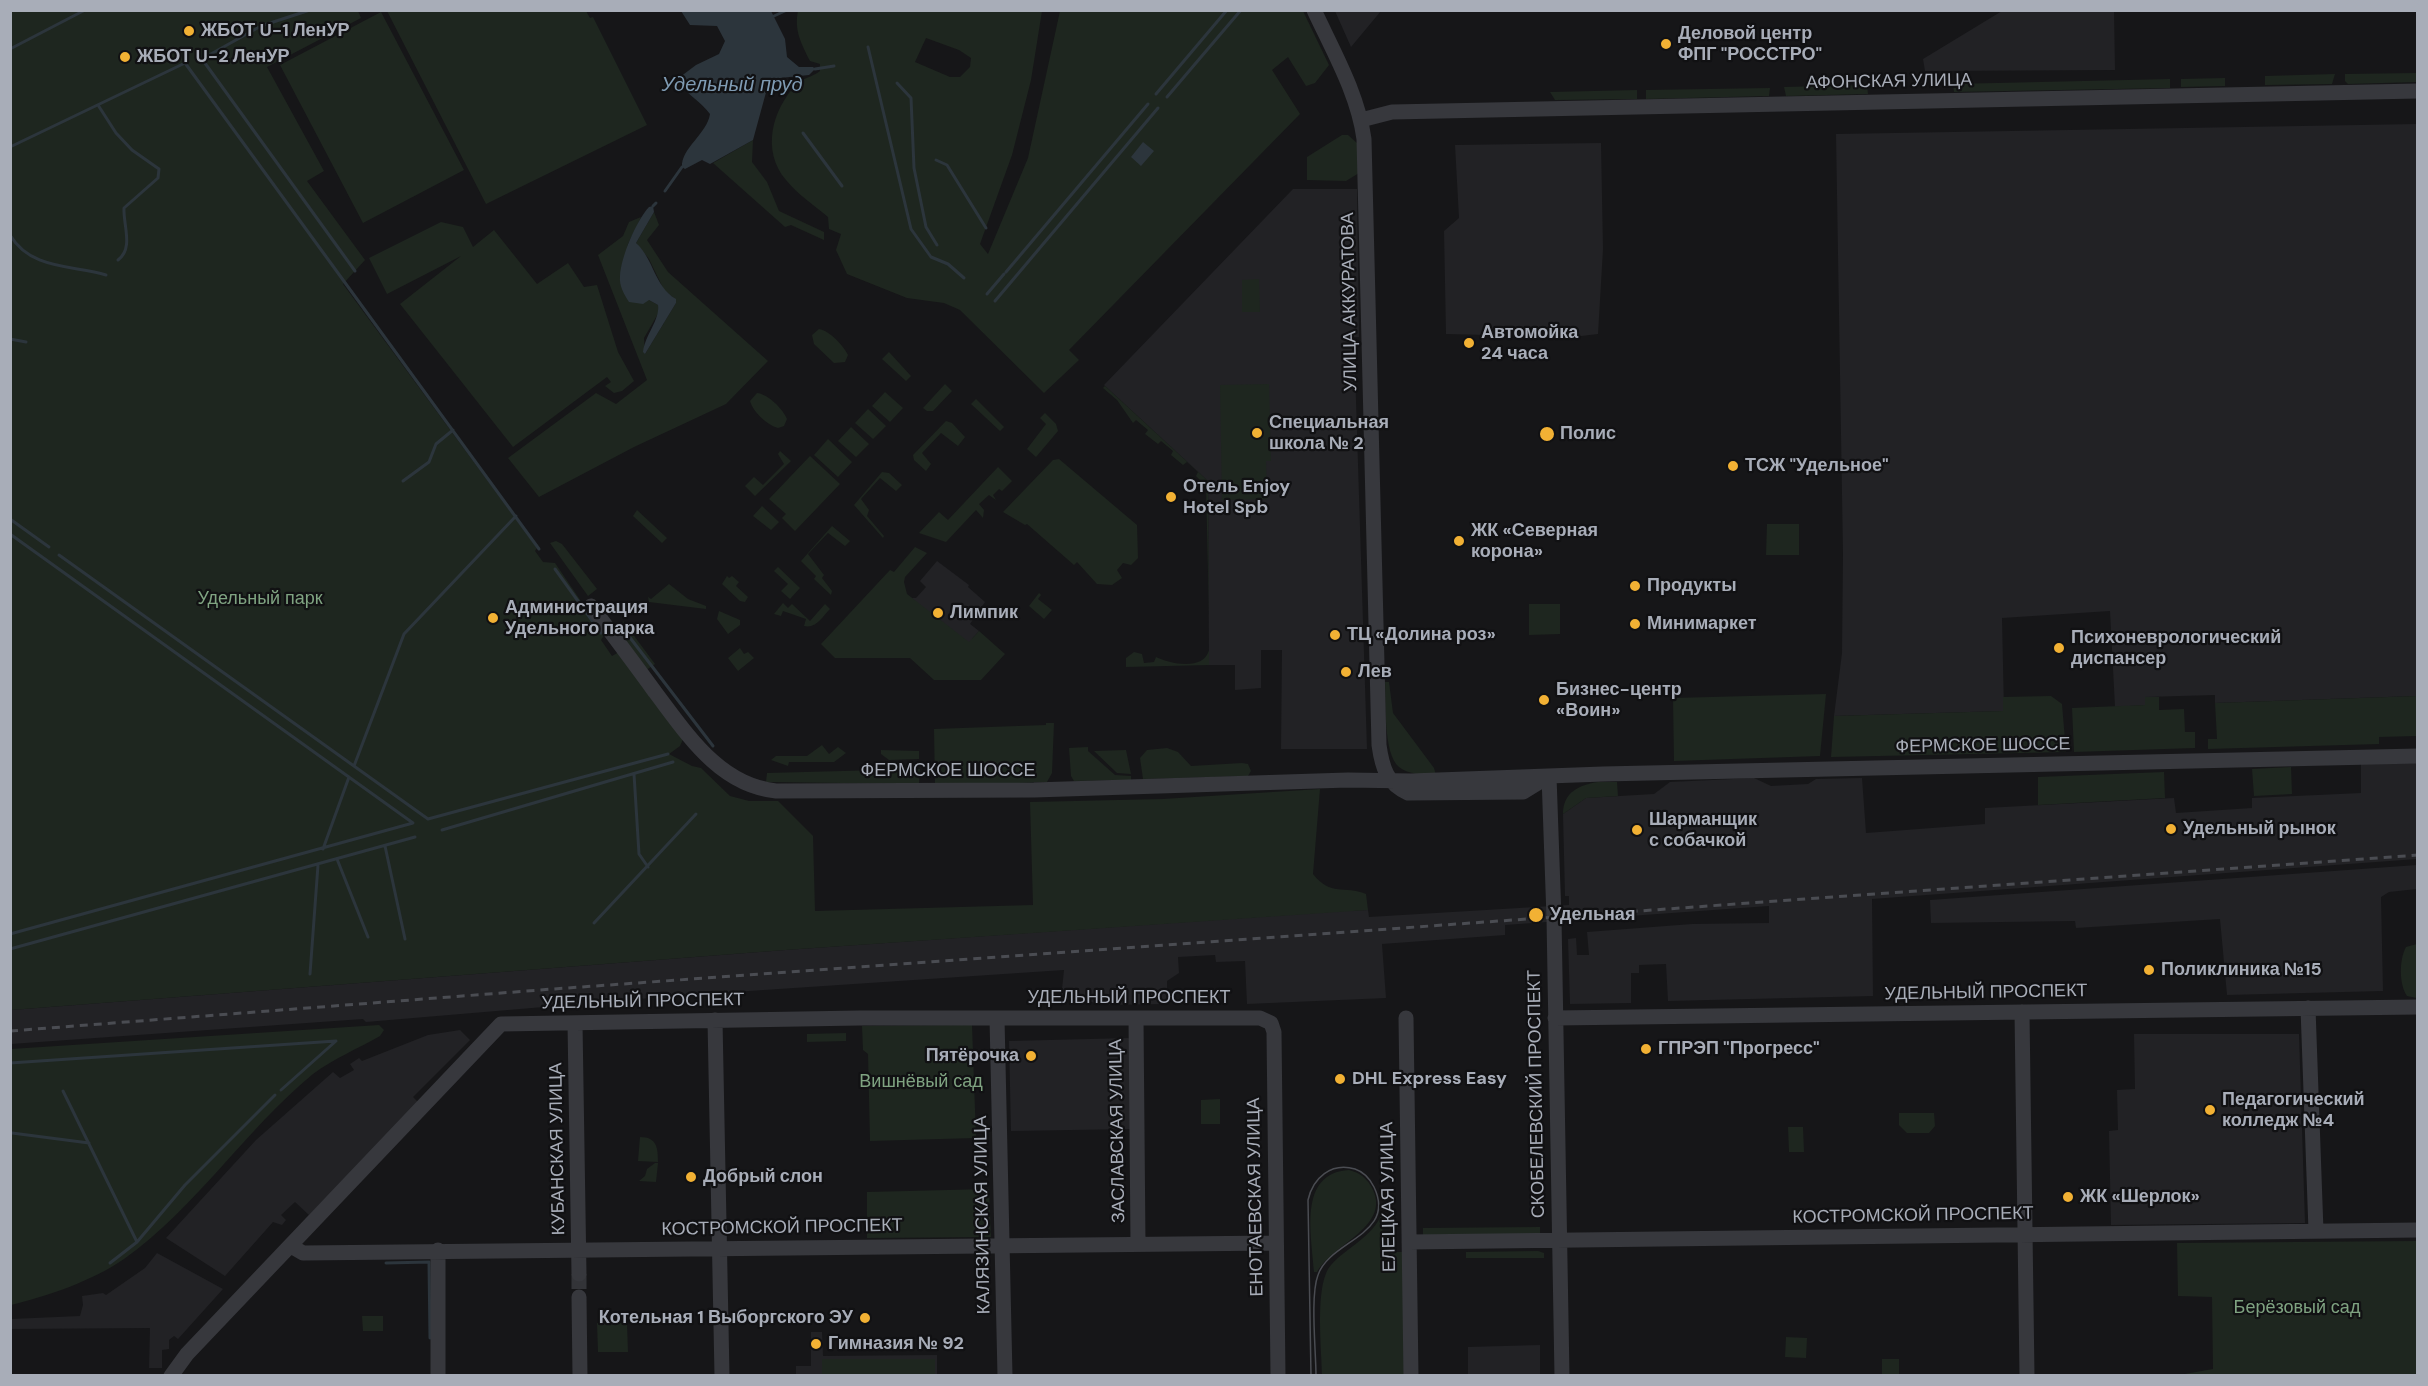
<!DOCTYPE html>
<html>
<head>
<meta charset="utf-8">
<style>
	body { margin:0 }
	#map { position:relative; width:2428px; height:1386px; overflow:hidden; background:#161618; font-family:"DM Sans",sans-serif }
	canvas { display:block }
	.frame { position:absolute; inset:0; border:12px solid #a8adb8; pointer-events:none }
</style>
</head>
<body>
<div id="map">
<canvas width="2428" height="1386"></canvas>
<div class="frame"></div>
</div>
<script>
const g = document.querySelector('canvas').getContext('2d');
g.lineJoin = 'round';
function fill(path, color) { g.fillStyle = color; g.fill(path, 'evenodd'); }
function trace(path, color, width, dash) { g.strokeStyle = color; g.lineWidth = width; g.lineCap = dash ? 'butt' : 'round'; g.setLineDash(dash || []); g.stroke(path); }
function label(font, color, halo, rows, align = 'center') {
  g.font = font + ' "DM Sans",sans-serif'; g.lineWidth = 4.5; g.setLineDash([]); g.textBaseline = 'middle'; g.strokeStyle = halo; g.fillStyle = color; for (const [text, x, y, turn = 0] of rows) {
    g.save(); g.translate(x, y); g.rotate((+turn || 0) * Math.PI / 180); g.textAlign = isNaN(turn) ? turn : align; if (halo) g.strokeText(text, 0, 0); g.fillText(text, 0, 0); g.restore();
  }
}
fill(new Path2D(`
	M1335 11H1381L1351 47Z
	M2002 11H2114L2115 70 1925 71 1923 59Z
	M2417 124V696L2215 703V695L2145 697V705L2115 707 2110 611 2002 618 2004 711 1834 716 1842 653 1843 554 1836 134Z
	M1601 143 1603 249 1598 334 1573 337 1446 334 1444 231 1459 218 1455 145Z
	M1293 189H1357L1359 337H1354L1367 749H1281L1282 650H1261V688L1235 690V665H1209L1208 481 1104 385Z
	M937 561 969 585 968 587 985 602 970 624 979 631 972 639V678L912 598H916L926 587 920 581Z
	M2417 763V859L1872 899 1873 996 1668 1001 1666 964 1639 965V973H1631V1003L1570 1004 1568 939 1576 938 1577 955H1589L1587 932 1692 924 1769 923V906L1505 925V935L1382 944 1386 998 1247 1004 1245 961 1216 962 1215 955 1178 957 1179 973 1167 981V1004L1100 1005 1086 1000 1061 999 1064 970 674 996 366 1022 363 1019 11 1044V1010L785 950 1343 911 1368 910 1369 917 1569 905V896H1565L1563 814 1586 798 1654 794 1670 782 1754 778 1771 786 1808 784 1816 779 1862 778 1866 833 1985 824V808L2174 798 2176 813 2252 808V798L2361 793V764Z
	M2417 865V889L2389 892 2381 897 2383 991 2227 995 2220 919 2076 928 2075 921 1931 923 1930 900Z
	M460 1030 470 1040 413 1097 419 1103 402 1121 309 1215 295 1202 281 1215 286 1220 282 1225 273 1222 225 1276 166 1238 256 1140 333 1072 340 1078 354 1070 350 1064 359 1058 362 1061 428 1035Z
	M2134 1034H2299L2305 1223 2111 1225 2109 1131 2118 1130 2117 1090 2135 1089Z
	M1130 1038 1132 1129 1011 1131 1009 1041Z
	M157 1253 223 1289 178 1339 174 1336 169 1340V1349L162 1350V1368H149L150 1328 11 1329V1319L80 1316 83 1305 82 1296 103 1293 106 1295 145 1268Z
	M811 1332H822L823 1356 937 1355V1375H796V1366H811Z
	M1540 1345V1375H1468V1347Z`), '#222225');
fill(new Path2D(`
	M10 11H358L361 18 267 67 324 171 307 181 365 260 343 284 537 548 535 551 543 562 555 563 604 635 601 640 612 656 619 652 683 739 680 746 669 754 692 766 701 768 730 796 749 801H778L813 836 815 911 1033 905 1030 802 1163 799 1320 789 1313 874C1331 897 1344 885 1366 894L1368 910 785 950 11 1010Z
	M387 11H586L590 18 593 17 647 125 486 204Z
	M798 11H1042L1031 80 1012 155 980 244 988 254 1028 158 1060 11H1303L1329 65 1315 83 1306 86 1288 57 1272 70 1300 114 1069 350 1079 360 1044 393 960 310 944 303 907 298 847 274 836 250 841 234 829 229 828 217C814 205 797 194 786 180 761 151 772 109 797 84 804 77 813 77 820 71V64L810 61C801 43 794 30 798 11ZM926 38 959 50 971 58 970 67 960 77H950L915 62Z
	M381 12 464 170 363 223 280 65Z
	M2417 73V82L2348 84 2345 81V74Z
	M2335 74 2332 84 2265 85V76Z
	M2225 78V86L2181 87V79Z
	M2170 79V88L1954 92 1953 84Z
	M1867 85 1868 94 1786 96 1784 87Z
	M1770 88 1769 96 1646 99V90Z
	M1637 90V99L1555 100 1550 92Z
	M1342 135H1348L1357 143 1359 173 1346 181 1307 180V157Z
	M753 140 752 162 767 182 779 211 824 232V240L791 225 785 227 713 163Z
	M654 212 659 225 647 240 668 272 768 361 726 404 634 447 539 497 508 458 596 393 616 404 647 380 598 255 623 236 629 222 641 217 628 244 625 260 649 300 658 305 659 312 644 338 645 354 676 303 675 299 664 290 649 259 636 243Z
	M441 222 463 227 473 247 494 230 537 284 568 263 584 287 597 285 618 352 634 381 622 391 614 393 605 386 611 382 607 377 513 447 400 304 461 256 387 294 369 258Z
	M1259 279 1260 312H1242V280Z
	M819 329C830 331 843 345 848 355L845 362 834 363 814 344 812 335Z
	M889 352 911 376 906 381 882 359Z
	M945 384 952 391 933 411H927L923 408Z
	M1269 384 1271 461H1266L1267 499 1222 500 1220 385Z
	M1105 386 1208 481 1209 615 1206 486 1196 476 1198 472 1187 462 1183 465 1171 455 1173 451 1161 441 1158 444 1145 434 1148 430 1136 420 1133 423 1117 400 1103 388Z
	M885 392 903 408 890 422 872 406Z
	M757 393C768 394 783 409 787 419L784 426 778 428C767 425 753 412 750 401Z
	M976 399 1004 427 1000 431 971 404Z
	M868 409 886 426 873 439 855 423Z
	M1045 413 1056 424 1058 431 1036 457 1027 449 1046 424 1040 418Z
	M946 421 952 423 965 437 958 446 941 433 922 453 931 464 926 471 914 460 913 455Z
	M851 427 869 444 856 457 838 441Z
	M828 439 852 462 838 477 814 455Z
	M780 451 791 461 755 496 745 486 754 477 763 485 784 464 778 454Z
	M810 456 840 484 795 531 782 518 786 514 769 499Z
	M1059 459 1137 525 1138 558 1131 565 1123 563 1117 570 1122 578 1112 585 1097 584 1077 562 1074 565 1027 524 1025 525 1003 512 1053 460Z
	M998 467 1012 481 1002 491 999 489 993 495 996 500 989 495 979 504 984 510 983 518 976 510 946 542 919 533 939 512 948 520Z
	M882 472 889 473 902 485 896 491 880 478 861 499 869 510 867 516 884 536 883 538 854 505Z
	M762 506 779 522 771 530 753 516Z
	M637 510 667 538 662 543 633 516Z
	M1767 524H1799V555H1766Z
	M832 526 850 541 845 546 828 533 808 554 824 575 822 578 832 591 831 595 814 579 816 576 801 561Z
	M556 541 562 544 597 589 588 596 550 543Z
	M915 547 927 553 905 577 904 582 907 594 969 642 979 631 1005 654 981 680H934L910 658H835L821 644 890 570 894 572Z
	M778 567 800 588 790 599 781 591 788 584 774 571Z
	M727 576 729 578 732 576 739 582 736 586 748 597 745 602 740 601 722 584Z
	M669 584 688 599 706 606V609L649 602 648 597 651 599Z
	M1039 593 1041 595 1038 599 1052 610 1044 619 1029 606Z
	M783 603 788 608 792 604 810 621 825 604 830 609C822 617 816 629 804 626L806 619 783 611 781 616 774 614Z
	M1529 604H1560V634L1529 635Z
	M719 611 740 620V625L728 634 717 619Z
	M623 621 655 664 645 671 619 635Z
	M740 648 744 654 748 652 754 658 738 671 728 658Z
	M1209 650V665L1126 667V658L1134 652 1142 654 1144 663 1154 662 1156 657C1170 664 1204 671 1209 650Z
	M1385 682H1389L1393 713 1434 768 1436 775C1424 774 1408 775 1399 767 1383 753 1386 702 1385 682Z
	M1826 694 1820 756 1674 761 1673 698Z
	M2051 696 2062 704 2066 752 1831 757 1834 716 2003 711V697Z
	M2417 696V736L2379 737V744L2208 749V739H2217L2215 703Z
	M2145 697H2159V710L2184 709 2185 732H2195V748L2074 752 2072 708 2145 705Z
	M1046 723H1054L1052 773 1047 782 935 786 934 729 1046 725Z
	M822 745 829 754 838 747 846 753 834 762H789L788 766 771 760 776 756H807Z
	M1088 747V751L1115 775 1131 776V780L1074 781 1071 776 1069 748Z
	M1167 748 1178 752 1191 766 1242 763 1248 764 1251 771 1248 776 1143 779 1140 758 1147 750Z
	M881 750 919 751V759L889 760 881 754Z
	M1126 750 1131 774 1117 773 1094 751Z
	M2291 767 2292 794 2254 796 2252 769Z
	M920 769 919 784 766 782 767 773Z
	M2164 772 2165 798 2038 805V777Z
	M1598 782H1617L1618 796 1586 798 1563 814C1563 792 1579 785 1598 782Z
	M2417 944H2418L2417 998 2407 996C2399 984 2399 960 2406 947Z
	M379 1025 384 1030 380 1036C359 1048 333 1059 313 1074 245 1130 196 1208 124 1259 92 1281 48 1296 11 1305V1049Z
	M972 1025 976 1138 870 1141 868 1054 863 1050 862 1026Z
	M846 1033V1041L807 1042V1034Z
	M1220 1099V1124H1201V1100Z
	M1899 1113H1934L1935 1126 1929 1133H1907L1899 1125Z
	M1788 1127H1803L1804 1152H1789Z
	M640 1137C657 1137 658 1148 658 1162L638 1161Z
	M655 1163H658L656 1182 639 1181 645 1176 647 1169Z
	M1349 1170C1360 1173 1365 1177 1371 1186 1394 1226 1333 1243 1317 1272H1314C1312 1236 1297 1173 1349 1170Z
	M989 1189 991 1237 867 1238V1192Z
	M1382 1213 1383 1252H1403L1405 1375H1322C1322 1350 1314 1284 1331 1265 1347 1247 1373 1237 1382 1213Z
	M1540 1227V1234L1423 1235V1228Z
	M2417 1241V1375H2179L2213 1369 2212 1297 2178 1296 2177 1243Z
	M1538 1251 1544 1253V1258H1466V1252Z
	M362 1316H383V1331H363Z
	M597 1323H627L628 1352H598Z
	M1786 1337 1807 1338 1806 1358 1785 1357Z
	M822 1359H935V1375H822Z
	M1882 1359H1899V1375H1882Z`), '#1e261f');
fill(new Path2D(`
	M681 11H771L785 39 787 57 799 67H813L815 69 809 75 780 78 768 85 753 140 710 164 702 160 685 169 682 167C681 148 707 134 710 114 701 102 688 95 679 83L680 77 696 65 719 54 725 41 717 26 690 25Z
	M1143 142 1154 151 1141 166 1131 157Z
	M653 206 654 212 636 243C654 259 654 286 676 299V303L645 354 643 352C645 335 660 320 658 305L649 300 643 304 629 302C624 294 619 286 620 276 621 257 636 221 649 207Z`), '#2c353c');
trace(new Path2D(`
	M310 10 261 26 202 59 355 271
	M774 16 787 10
	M868 47 911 229 931 257 948 264 964 278
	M10 49 85 10
	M815 69 834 66
	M897 83 911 98 914 168 926 227 937 245
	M1156 94 1227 10
	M1167 97 1241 10
	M98 105 116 133 132 150 159 169 158 178 124 208C123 225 134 248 118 260
	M803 133 842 186
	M10 147 185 63 539 549
	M936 160 947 165 986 228
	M665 191 682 167
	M653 206 656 203
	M10 235C31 270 72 265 106 275
	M1006 272 1148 104
	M987 294 1004 274
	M995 301 1158 108
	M10 339 26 342
	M403 481 429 462 436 444 453 430
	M10 519 49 547
	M10 534 413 823 10 934
	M59 555 428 819 668 754
	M555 569 601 633
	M628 635 713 746
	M354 766 404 634 516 516
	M634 774 639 854 648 867
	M442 830 673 762
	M385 846 405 939
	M323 849 349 777
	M337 859 368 937
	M594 923 696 814
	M10 949 415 837
	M310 974 318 865
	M10 1063 336 1041 281 1090
	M63 1091 137 1242
	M12 1133 89 1143
	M110 1263 137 1242 185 1185 275 1095
	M386 1263 429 1262 430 1338`), '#2c353c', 3);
trace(new Path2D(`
	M579 1274V1297`), '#333438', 15, [15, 8]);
trace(new Path2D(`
	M1314 10C1333 51 1358 94 1364 139L1379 745C1382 767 1387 784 1408 793L1523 792 1549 776
	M1361 120 1392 112 2418 91
	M591 606C613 635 634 663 655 692 687 734 719 785 776 791L1034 790 1348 780 1411 781 1603 774 2418 756
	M1549 776 1554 918 1562 1376
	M2308 1008 2316 1231
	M2022 1012 2027 1376
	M997 1018 1005 1376
	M1136 1018 1138 1244
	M1406 1018 1411 1376
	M1555 1018 2418 1007
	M715 1020 722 1376
	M575 1023 579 1274
	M1409 1242 2418 1230
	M291 1246 303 1253 1276 1243
	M579 1297 580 1376
	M171 1376 187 1354 501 1024 860 1018H1260L1271 1023 1274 1032 1278 1376
	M438 1376V1250`), '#37383d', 15);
trace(new Path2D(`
	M1311 1376 1308 1200C1313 1178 1331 1162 1355 1169 1364 1172 1370 1179 1374 1187 1397 1235 1330 1240 1318 1275 1310 1296 1316 1351 1316 1376`), '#4a4c52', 1.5);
trace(new Path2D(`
	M10 1031 553 989 2418 855`), '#4a4c52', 3, [8, 6]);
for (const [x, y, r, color] of [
	[189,31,6,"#f2b134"],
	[1666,44,6,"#f2b134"],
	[125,57,6,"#f2b134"],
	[1469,343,6,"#f2b134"],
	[1257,433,6,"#f2b134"],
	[1547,434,8,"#f2b134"],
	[1733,466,6,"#f2b134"],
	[1171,497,6,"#f2b134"],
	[1459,541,6,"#f2b134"],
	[1635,586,6,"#f2b134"],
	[938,613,6,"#f2b134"],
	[493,618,6,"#f2b134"],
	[1635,624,6,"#f2b134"],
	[1335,635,6,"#f2b134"],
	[2059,648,6,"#f2b134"],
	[1346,672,6,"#f2b134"],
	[1544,700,6,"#f2b134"],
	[2171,829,6,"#f2b134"],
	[1637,830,6,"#f2b134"],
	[1536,915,8,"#f2b134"],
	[2149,970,6,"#f2b134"],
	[1646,1049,6,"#f2b134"],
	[1031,1056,6,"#f2b134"],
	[1340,1079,6,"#f2b134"],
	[2210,1110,6,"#f2b134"],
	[691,1177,6,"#f2b134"],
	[2068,1197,6,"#f2b134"],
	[865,1318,6,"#f2b134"],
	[816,1344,6,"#f2b134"]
]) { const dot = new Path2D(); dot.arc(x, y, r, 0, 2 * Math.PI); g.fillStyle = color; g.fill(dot); trace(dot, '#111113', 2); }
label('bold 18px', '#a8adb8', '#111113', [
	["ЖБОТ U-1 ЛенУР",201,31],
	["Деловой центр",1678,34],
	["ФПГ \"РОССТРО\"",1678,55],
	["ЖБОТ U-2 ЛенУР",137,57],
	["Автомойка",1481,333],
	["24 часа",1481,354],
	["Специальная",1269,423],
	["школа № 2",1269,444],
	["Полис",1560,434],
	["ТСЖ \"Удельное\"",1745,466],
	["Отель Enjoy",1183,487],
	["Hotel Spb",1183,508],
	["ЖК «Северная",1471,531],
	["корона»",1471,552],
	["Продукты",1647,586],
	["Администрация",505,608],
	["Удельного парка",505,629],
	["Лимпик",950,613],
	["Минимаркет",1647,624],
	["ТЦ «Долина роз»",1347,635],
	["Психоневрологический",2071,638],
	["диспансер",2071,659],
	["Лев",1358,672],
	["Бизнес-центр",1556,690],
	["«Воин»",1556,711],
	["Шарманщик",1649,820],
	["с собачкой",1649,841],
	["Удельный рынок",2183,829],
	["Удельная",1550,915],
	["Поликлиника №15",2161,970],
	["ГПРЭП \"Прогресс\"",1658,1049],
	["Пятёрочка",1019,1056,"right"],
	["DHL Express Easy",1352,1079],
	["Педагогический",2222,1100],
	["колледж №4",2222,1121],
	["Добрый слон",703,1177],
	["ЖК «Шерлок»",2080,1197],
	["Котельная 1 Выборгского ЭУ",853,1318,"right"],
	["Гимназия № 92",828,1344]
], 'left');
label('18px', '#a8adb8', '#111113', [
	["АФОНСКАЯ УЛИЦА",1889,82,-1],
	["УЛИЦА АККУРАТОВА",1350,302,-91],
	["ФЕРМСКОЕ ШОССЕ",1983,746,-1],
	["ФЕРМСКОЕ ШОССЕ",948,771],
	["УДЕЛЬНЫЙ ПРОСПЕКТ",1986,993,-1],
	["УДЕЛЬНЫЙ ПРОСПЕКТ",1129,998],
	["УДЕЛЬНЫЙ ПРОСПЕКТ",643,1002,-1],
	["СКОБЕЛЕВСКИЙ ПРОСПЕКТ",1537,1094,-91],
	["ЗАСЛАВСКАЯ УЛИЦА",1118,1131,-91],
	["КУБАНСКАЯ УЛИЦА",558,1149,-91],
	["ЕНОТАЕВСКАЯ УЛИЦА",1256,1197,-91],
	["ЕЛЕЦКАЯ УЛИЦА",1389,1197,-91],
	["КАЛЯЗИНСКАЯ УЛИЦА",983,1215,-91],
	["КОСТРОМСКОЙ ПРОСПЕКТ",1913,1216,-1],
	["КОСТРОМСКОЙ ПРОСПЕКТ",782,1228,-1]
]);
label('18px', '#7fa381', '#111113', [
	["Удельный парк",260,599],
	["Вишнёвый сад",921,1082],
	["Берёзовый сад",2297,1308]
]);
label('italic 20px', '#7f9bb3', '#111113', [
	["Удельный пруд",732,86]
]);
</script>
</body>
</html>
